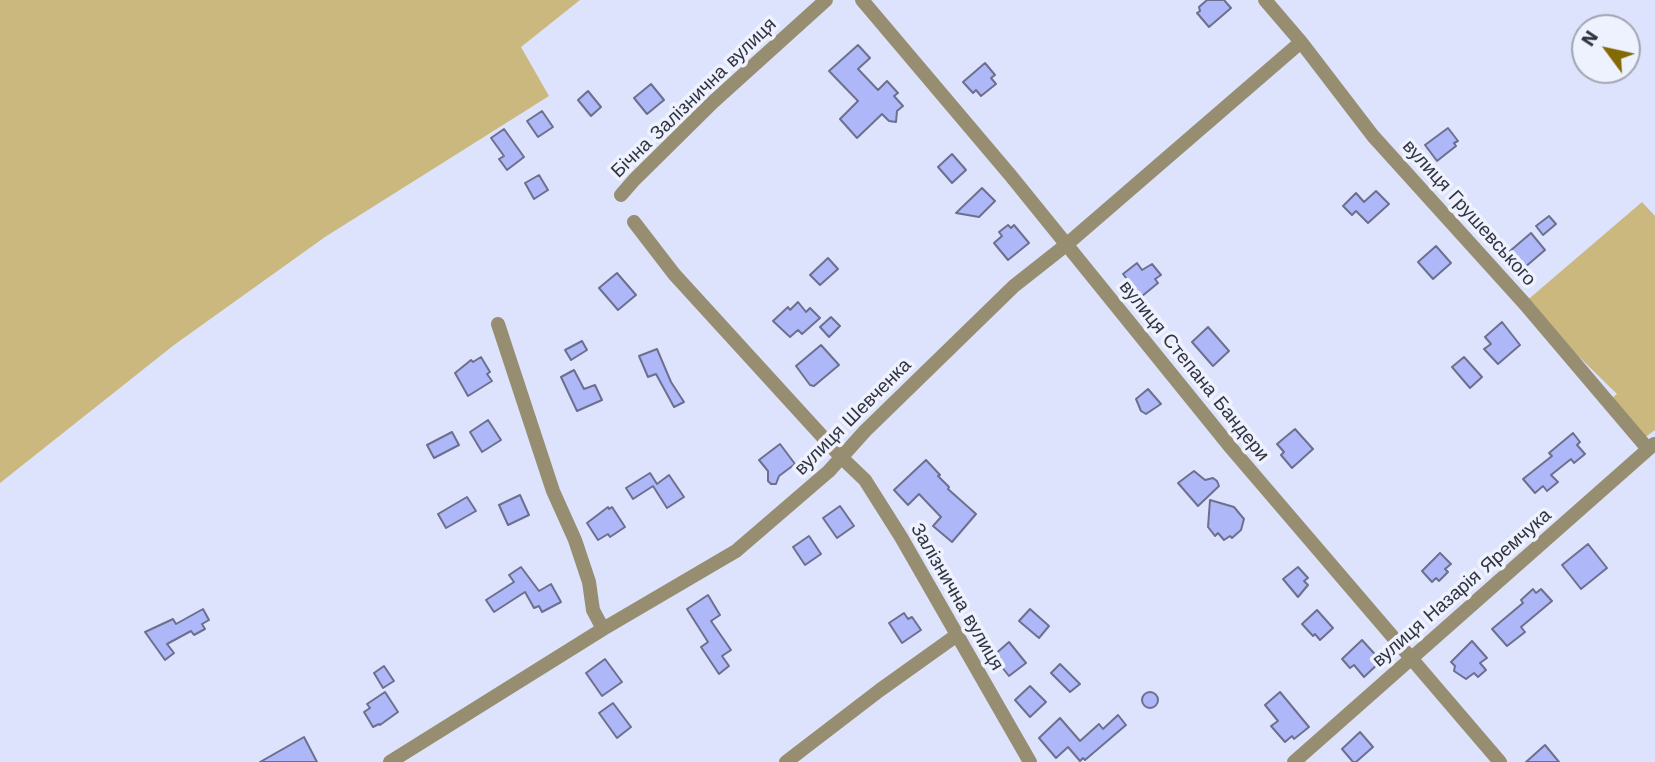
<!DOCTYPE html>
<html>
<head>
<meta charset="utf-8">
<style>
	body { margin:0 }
	#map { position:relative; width:1655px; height:762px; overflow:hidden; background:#dee3fd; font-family:"Work Sans",sans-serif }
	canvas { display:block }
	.north { position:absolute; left:1571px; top:14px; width:70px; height:70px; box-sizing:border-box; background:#eef1fe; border:2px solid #a2a5b2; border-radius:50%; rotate:303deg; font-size:19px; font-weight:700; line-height:28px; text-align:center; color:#313340 }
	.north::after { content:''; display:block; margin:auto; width:24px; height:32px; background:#836a04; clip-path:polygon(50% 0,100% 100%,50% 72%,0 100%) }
</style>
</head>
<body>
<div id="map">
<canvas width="1655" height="762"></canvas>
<div class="north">N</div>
</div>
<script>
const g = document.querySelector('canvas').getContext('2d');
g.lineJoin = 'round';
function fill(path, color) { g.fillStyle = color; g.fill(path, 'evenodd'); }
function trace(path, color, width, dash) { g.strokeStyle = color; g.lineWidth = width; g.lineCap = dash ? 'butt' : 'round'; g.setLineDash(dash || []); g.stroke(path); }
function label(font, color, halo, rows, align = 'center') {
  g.font = font + ' "Work Sans",sans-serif'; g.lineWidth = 7; g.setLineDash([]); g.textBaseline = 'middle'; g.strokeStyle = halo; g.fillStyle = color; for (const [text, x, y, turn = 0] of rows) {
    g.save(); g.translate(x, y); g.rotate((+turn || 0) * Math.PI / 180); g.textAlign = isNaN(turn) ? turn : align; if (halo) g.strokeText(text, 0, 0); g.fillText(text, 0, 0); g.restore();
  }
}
fill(new Path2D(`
	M0 0H580L521 47 549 96 325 237 174 345 0 483Z
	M1642 202 1655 216V430L1640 441 1612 398 1617 394 1524 303Z`), '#cab87e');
const building = new Path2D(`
	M1207 0H1224L1231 8 1209 27 1197 13 1200 11 1199 7Z
	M858 45 870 58 858 69 878 90 887 81 898 93 894 96 903 106 897 111 896 122 889 121 882 114 857 138 840 119 858 101 829 71Z
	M985 63 995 75 991 78 996 84 981 96 976 90 973 93 963 82Z
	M651 84 664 100 647 114 634 98Z
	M588 91 601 107 591 116 578 100Z
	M542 111 553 127 538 137 527 121Z
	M1448 128 1458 141 1454 143 1456 146 1437 161 1425 145Z
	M504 129 524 157 507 170 499 159 504 156 491 138Z
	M952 154 966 170 952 183 938 167Z
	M539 175 548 190 534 199 525 183Z
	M982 188 995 201 979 217 956 213Z
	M1376 191 1389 204 1368 223 1356 211 1352 215 1343 206 1356 193 1364 202Z
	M1549 216 1556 224 1543 235 1536 226Z
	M1008 225 1011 228 1014 225 1029 243 1008 260 994 243 1002 236 999 232Z
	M1531 233 1545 250 1524 268 1510 251Z
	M1436 246 1451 263 1433 279 1418 262Z
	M828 258 838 269 820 285 810 275Z
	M1137 263 1142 270 1152 264 1161 275 1155 279 1158 283 1141 297 1123 274Z
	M617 273 636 295 618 310 599 288Z
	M798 302 806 312 810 308 820 318 802 334 798 330 790 337 773 321 788 307 790 310Z
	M831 317 840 326 829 337 820 327Z
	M1502 322 1520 345 1498 364 1484 349 1491 344 1485 337Z
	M1208 327 1229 351 1213 366 1192 342Z
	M582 341 587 350 571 360 565 350Z
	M821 345 839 365 814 386 810 385 796 366Z
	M657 349 671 382 684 402 674 407 656 374 648 377 639 356Z
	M481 357 490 372 487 374 492 381 468 396 455 373 471 360 473 362Z
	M1464 357 1482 377 1470 388 1452 367Z
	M574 370 584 389 595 385 602 400 577 411 561 377Z
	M1148 389 1161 404 1146 414 1141 411 1136 399Z
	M488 420 501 440 482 452 470 432Z
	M1295 429 1313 449 1292 468 1281 455 1284 452 1277 444Z
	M452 432 459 445 434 458 427 445Z
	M1573 433 1580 442 1577 445 1585 454 1574 463 1571 459 1551 475 1558 482 1547 491 1543 486 1535 493 1523 479 1552 456 1549 453Z
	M780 444 795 464 779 476 776 484H771L768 481V471L759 460Z
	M926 460 940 475 938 476 949 487 948 489 976 514 952 542 933 526 941 517 919 494 908 505 894 490Z
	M1194 471 1205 480 1213 478 1217 481 1219 486 1198 506 1178 483Z
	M650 473 657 484 669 475 684 497 667 508 653 486 633 499 626 488Z
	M520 495 529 515 508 525 499 505Z
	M467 497 476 511 446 528 438 514Z
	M1210 500 1234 507 1244 519 1241 530 1232 538 1230 536 1224 540 1218 533 1215 536 1208 527Z
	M840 506 854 526 837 538 823 518Z
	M608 507 609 509 612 507 625 527 610 537 608 534 598 540 587 523Z
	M809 536 821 554 805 565 793 547Z
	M1588 544 1607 568 1581 589 1562 565Z
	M1440 553 1451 564 1445 569 1448 572 1439 581 1436 578 1432 582 1422 571Z
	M521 567 539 591 551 584 561 602 542 612 539 606 534 608 525 592 494 612 486 600 514 582 509 575Z
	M1298 567 1308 578 1304 581 1308 585 1298 597 1283 579Z
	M1533 589 1536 593 1541 589 1552 601 1521 627 1525 632 1507 646 1492 629 1523 603 1521 600Z
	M708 595 720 615 711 621 731 650 722 656 729 666 719 674 701 647 708 642 687 609Z
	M203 609 209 620 202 624 205 629 194 635 191 631 167 644 174 653 165 660 145 632 173 619 176 624Z
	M1030 609 1049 626 1039 638 1019 621Z
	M1317 610 1333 628 1320 640 1315 634 1313 636 1302 624Z
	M904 613 908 619 912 617 921 630 902 643 889 623Z
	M1362 640 1381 661 1364 677 1354 665 1350 668 1342 659Z
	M1472 641 1487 658 1480 663 1486 670 1478 677 1474 673 1466 679 1454 671 1455 666 1451 662Z
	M1009 642 1026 663 1009 676 993 656Z
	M605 659 622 682 602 696 586 673Z
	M1060 664 1080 684 1070 692 1051 673Z
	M384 666 394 681 383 688 374 673Z
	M1030 686 1046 702 1030 717 1015 700Z
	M385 692 398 712 380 725 379 724 373 727 364 712 370 708 367 704Z
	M1280 692 1309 727 1294 739 1292 736 1285 742 1271 726 1278 721 1265 705Z
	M1142 700a8 8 0 1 1 16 0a8 8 0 1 1-16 0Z
	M613 703 631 727 617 738 599 713Z
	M1118 715 1126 725 1085 760 1083 758 1080 761 1068 747 1056 758 1039 738 1060 718 1080 741 1099 724 1103 729Z
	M1360 732 1373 747 1356 762H1353L1342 749Z
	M304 737 317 762H260Z
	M1545 745 1559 762H1526Z`);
fill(building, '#aeb7f7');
trace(building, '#6c708e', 2);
trace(new Path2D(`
	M862 0 1011 176 1232 449 1500 762
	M1265 0 1301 42 1373 136 1524 303 1648 449
	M621 195 634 180 713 102 826 0
	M634 222 674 274 842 458 865 480 901 537 1030 762
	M498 324 553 491 575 540 589 582 593 610 603 629
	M390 762 603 629 736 551 829 471 865 431 1014 286 1066 245 1301 42
	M786 762 880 690 957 635
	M1294 762 1654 444`), '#978e72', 14);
label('19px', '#313340', '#eef1fe', [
	["Бічна Залізнична вулиця",694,98,-44],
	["вулиця Грушевського",1469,213,48],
	["вулиця Степана Бандери",1194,371,51],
	["вулиця Шевченка",853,417,-45],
	["вулиця Назарія Яремчука",1462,588,-41],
	["Залізнична вулиця",957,597,60]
]);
</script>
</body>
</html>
